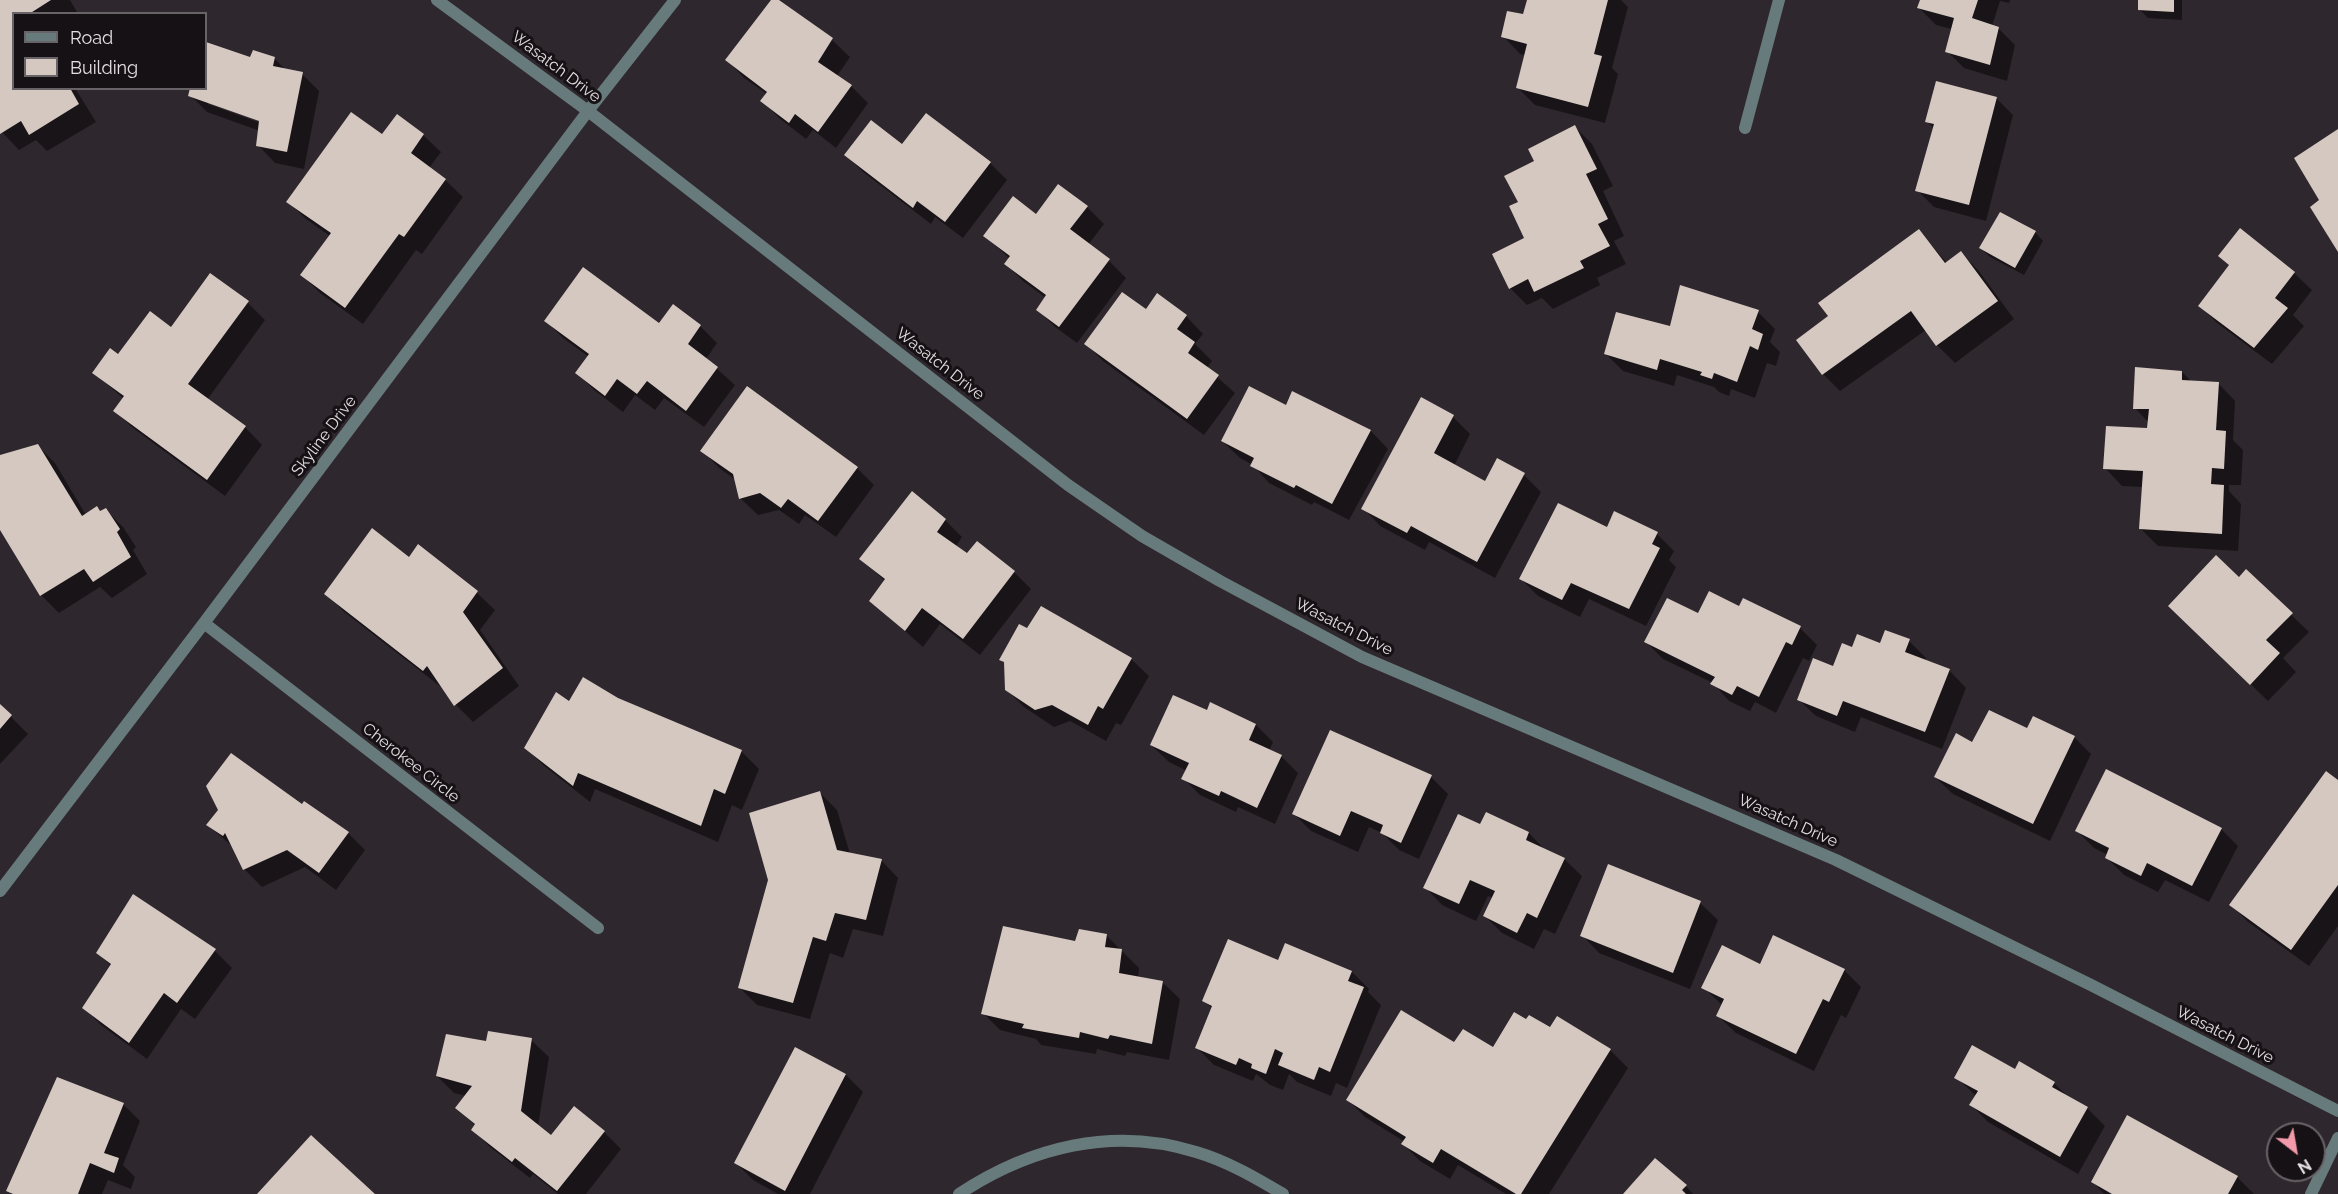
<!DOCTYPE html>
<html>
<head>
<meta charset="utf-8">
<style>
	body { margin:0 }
	#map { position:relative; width:2338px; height:1194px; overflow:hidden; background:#2f272e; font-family:Raleway,sans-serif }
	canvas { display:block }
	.legend { position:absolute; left:12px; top:12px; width:195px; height:78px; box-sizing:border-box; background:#151114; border:2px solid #686367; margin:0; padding:8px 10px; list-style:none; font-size:18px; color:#e4dee3 }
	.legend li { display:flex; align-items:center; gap:12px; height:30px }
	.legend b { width:30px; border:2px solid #686367 }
	.north { position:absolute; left:2266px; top:1122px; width:60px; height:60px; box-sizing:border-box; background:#151114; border:2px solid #686367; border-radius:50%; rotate:149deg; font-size:16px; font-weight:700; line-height:24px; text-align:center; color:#e4dee3 }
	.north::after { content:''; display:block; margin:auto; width:21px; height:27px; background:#f39aaa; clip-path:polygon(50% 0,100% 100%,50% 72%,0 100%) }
</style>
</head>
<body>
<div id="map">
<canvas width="2338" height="1194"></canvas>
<ul class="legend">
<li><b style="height:8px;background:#687b7c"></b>Road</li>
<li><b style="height:16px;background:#d5c8c1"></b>Building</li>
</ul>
<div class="north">N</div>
</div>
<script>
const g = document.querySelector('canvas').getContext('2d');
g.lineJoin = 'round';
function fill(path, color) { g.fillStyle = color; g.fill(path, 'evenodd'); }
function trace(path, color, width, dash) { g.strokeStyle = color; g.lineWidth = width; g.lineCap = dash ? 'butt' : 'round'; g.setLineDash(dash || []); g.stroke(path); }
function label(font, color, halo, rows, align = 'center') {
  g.font = font + ' Raleway,sans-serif'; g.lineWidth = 6; g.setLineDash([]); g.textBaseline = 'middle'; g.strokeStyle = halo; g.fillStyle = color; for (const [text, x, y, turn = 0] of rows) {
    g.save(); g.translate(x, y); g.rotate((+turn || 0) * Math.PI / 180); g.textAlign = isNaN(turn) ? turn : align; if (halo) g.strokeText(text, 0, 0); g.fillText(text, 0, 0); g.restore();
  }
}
fill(new Path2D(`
	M0 0H70L77 12 14 14V88H75L96 122 47 151 36 140 19 150 0 130Z
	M773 0H777L832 40 850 57 837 76 851 86 868 103 836 148 813 130 806 139 779 118 762 100 767 94 744 78 727 60Z
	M1528 0H1621L1628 7 1612 68 1618 74 1605 123 1535 105 1518 88 1526 55 1520 54 1503 36 1524 16Z
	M1921 0H2010L2009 3 2000 1 1992 26 1998 28 2015 45 2007 81 1964 68 1947 51 1952 29 1936 25 1919 8Z
	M2140 0H2182V20L2148 18 2140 10Z
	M206 43 251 59 274 58 287 71 302 74 319 91 304 169 275 163 258 145 260 131 207 112 190 95 206 88ZM208 101 267 122 266 125 208 104Z
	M1996 98 2013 115 1986 221 1934 207 1917 190 1934 129 1927 121Z
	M397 116 423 135 441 152 429 168 445 180 463 197 422 254 416 250 363 324 320 293 302 275 330 236 306 219 288 202 382 136Z
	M1575 127 1592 144 1613 186 1603 191 1624 236 1614 241 1626 264 1597 278 1600 285 1553 309 1542 298 1527 305 1510 288 1526 238 1520 202 1536 161Z
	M903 146 990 163 1007 180 963 238 935 217 931 224 863 172 846 155Z
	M1087 207 1104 224 1088 245 1109 261 1126 278 1077 343 1055 327 1038 310 1046 298 1023 281 1006 264 1010 259 985 236 1036 216Z
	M2240 230 2294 273 2312 290 2293 315 2304 326 2272 364 2217 323 2200 306 2230 266Z
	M1919 231 1947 263 1961 253 1978 270 2014 319 1955 363 1938 346 1926 330 1840 391 1823 374 1830 316Z
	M2035 232 2043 241 2024 275 1990 257 1981 248Z
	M210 275 248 303 265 320 207 400 245 427 262 445 225 496 133 428 115 411 124 399 94 373 171 329Z
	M1146 311 1186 316 1203 334 1195 344 1212 361 1207 368 1235 393 1204 435 1103 361 1086 344Z
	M1758 312 1775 329 1770 342 1780 352 1776 366 1767 363 1755 398 1731 389 1729 396 1719 392 1714 387 1677 375 1674 386 1623 371 1606 354 1671 328Z
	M546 321 700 326 717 343 706 359 735 385 704 427 664 398 655 410 635 395 623 412 594 390 577 373 589 357 563 338Z
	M2182 372 2192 382 2218 383 2235 401 2233 440 2243 450 2241 485H2229V491L2241 504 2238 551 2158 546 2141 529 2143 487 2122 486 2105 468 2149 430V423L2135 408Z
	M1293 393 1371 431 1388 449 1349 520 1314 502 1312 505 1269 483 1253 465 1240 458 1222 441 1287 407Z
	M1422 399 1453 417 1470 434 1454 466 1485 483 1524 475 1541 492 1495 578 1429 542 1425 550 1380 526 1363 508Z
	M38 446 55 463 86 515 106 510 123 527 136 547 133 550 147 574 112 598 100 587 59 613 41 595 0 528V456Z
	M702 450 857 468 874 485 836 537 805 515 799 524 779 510 758 515 740 498 736 480 719 468Z
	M945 520 962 537 956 546 968 555 977 543 1014 572 1031 589 980 655 940 624 923 647 871 601 886 582 861 559Z
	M1608 529 1657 534 1674 551 1669 560 1676 567 1646 626 1589 599 1580 617 1538 596 1521 579Z
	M419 546 477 593 495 610 480 630 519 686 473 722 456 705 442 686 441 687 343 611 326 593 409 559Z
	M2246 571 2309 632 2283 658 2296 672 2268 701 2187 623Z
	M1740 608 1800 628 1817 645 1809 661 1803 658 1776 713 1755 702 1750 711 1729 701 1713 683 1663 659 1646 642Z
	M1909 641 1926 658 1925 661 1949 670 1966 688 1942 749 1861 717 1855 732 1816 716 1798 699 1853 649Z
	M1001 659H1131L1149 676 1121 725 1116 723 1106 741 1070 721 1054 727 1024 707 1006 689V664Z
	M617 699 741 751 759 769 742 810 732 805 718 842 595 789 590 802 543 765 526 748 569 704Z
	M0 706 28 734 0 764Z
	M1207 712 1256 725 1273 742 1269 751 1281 756 1298 773 1275 824 1238 807 1236 812 1200 795 1183 778 1187 771 1169 762 1151 745Z
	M2028 730 2074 737 2091 754 2050 841 1953 794 1935 777 1973 744Z
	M1431 777 1448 794 1419 859 1399 850 1382 833 1369 827 1358 852 1311 831 1294 814Z
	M2338 782V926L2309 966 2248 922 2231 905Z
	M820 793 837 810 850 854 881 860 898 878 883 936 853 929 843 958 830 953 810 1019 757 1005 740 988Z
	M302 806 348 833 365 850 336 890 305 867 262 887 245 870 234 848 208 825Z
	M1486 814 1529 833 1546 851 1564 859 1582 876 1555 934 1544 929 1534 949 1502 933 1485 916 1493 898 1488 896 1476 921 1442 905 1425 887 1480 826Z
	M2221 829 2238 846 2209 902 2165 880 2158 892 2124 875 2106 857 2108 855 2094 848 2077 831Z
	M1609 866 1700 903 1718 920 1690 989 1599 953 1582 935Z
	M1106 935 1139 968 1138 978 1162 982 1180 999 1169 1060 1127 1052 1125 1056 1097 1049 1096 1054 1041 1045 1036 1039 1000 1030 983 1013 1076 943Z
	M1286 945 1352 972 1369 989 1368 992 1381 1005 1347 1088 1336 1083 1331 1096 1297 1082 1289 1074 1283 1090 1270 1085 1256 1074 1253 1081 1214 1065 1197 1048 1213 1009 1204 1001 1279 962Z
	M215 951 232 968 195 1019 181 1009 147 1059 101 1025 84 1008 111 966 98 953Z
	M1760 966 1844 970 1861 987 1846 1018 1841 1015 1814 1071 1736 1033 1718 1016 1723 1006 1703 987Z
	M1557 1018 1610 1050 1628 1068 1549 1194H1506L1458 1165 1450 1179 1420 1161 1403 1144 1405 1142 1365 1117 1348 1100 1455 1044 1493 1050 1551 1029Z
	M531 1040 549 1057 538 1126 552 1137 604 1132 621 1149 586 1194H558L533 1174 530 1178 490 1147 473 1130 476 1126 457 1108 466 1096 454 1093 437 1076 487 1043Z
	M796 1049 846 1075 863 1092 810 1194H778L753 1180 736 1163Z
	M2015 1072 2054 1083 2070 1099 2088 1109 2105 1126 2078 1174 1988 1122 1971 1105 1976 1096 1956 1077Z
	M123 1104 140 1121 123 1165 135 1177 131 1189 108 1180 102 1194H11L8 1191Z
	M2237 1177 2254 1194H2104L2093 1182Z
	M1686 1186 1693 1194H1625Z`), '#0007');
fill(new Path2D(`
	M0 0H51L29 14H14V88H70L79 104 29 135 21 121 0 134Z
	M771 0H779L833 38 818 62 852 85 818 132 795 114 789 123 760 101 767 92 725 60Z
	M1527 0H1608L1594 54 1602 56 1588 107 1516 88 1527 44 1501 37 1507 11 1523 14Z
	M1920 0H1978L1972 18 1999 27 1990 65 1945 52 1954 18 1917 8Z
	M2138 0H2174V12L2138 10Z
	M206 42 250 57 253 50 275 57 273 66 303 72 287 152 256 146 259 121 188 96 190 88H206Z
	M1936 81 1997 97 1969 205 1915 191 1934 124 1925 122Z
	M351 112 382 134 397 114 424 134 411 153 446 179 404 237 399 234 345 308 300 275 331 233 286 202Z
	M926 113 991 162 945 222 917 201 913 208 844 155 871 120 902 144Z
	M1575 125 1597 169 1586 174 1608 219 1598 224 1610 246 1580 261 1584 268 1534 292 1528 279 1509 289 1492 254 1524 238 1509 206 1518 202 1504 176 1534 161 1528 149Z
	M2338 129V252L2310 207 2319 200 2294 158Z
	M1058 184 1088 206 1070 229 1110 259 1059 327 1036 310 1046 295 1004 264 1010 256 983 236 1013 196 1036 214Z
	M2000 212 2036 231 2015 268 1979 248Z
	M2240 228 2295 272 2275 298 2288 308 2254 348 2198 306 2229 265 2218 256Z
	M1919 229 1945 263 1961 251 1998 301 1936 346 1911 311 1822 375 1796 340 1828 316 1818 303Z
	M583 267 659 323 673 304 701 325 688 344 718 367 686 411 647 381 637 394 617 379 605 396 575 373 589 354 544 321Z
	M210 273 249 301 188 384 246 426 207 480 113 411 124 396 92 373 110 348 118 354 150 311 171 327Z
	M1680 285 1759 310 1752 329 1763 334 1758 350 1750 346 1737 382 1714 373 1712 379 1700 375 1702 372 1660 359 1657 370 1604 354 1616 312 1670 326Z
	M1122 292 1146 309 1157 293 1187 315 1177 329 1195 342 1188 353 1219 375 1187 419 1084 344Z
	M2135 367 2182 371V380L2219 382 2216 430 2226 431 2224 469 2212 468 2211 484 2224 485 2222 534 2139 529 2143 471 2103 469 2106 426 2147 428 2149 409H2133Z
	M747 386 858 467 818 521 788 499 781 508 760 493 739 499 733 474 700 451Z
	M1249 386 1286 405 1292 391 1371 430 1332 504 1296 485 1294 488 1250 466 1254 458 1221 441Z
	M1421 397 1454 415 1434 453 1485 481 1497 458 1525 473 1477 562 1411 526 1407 533 1361 509Z
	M38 444 82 516 97 506 100 511 106 508 120 529 117 532 131 557 93 582 84 569 40 596 0 530V455Z
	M912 491 946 519 937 532 967 553 977 541 1015 571 963 639 922 608 905 631 869 601 885 579 859 559Z
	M1558 503 1607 527 1614 511 1658 532 1652 544 1660 548 1629 609 1571 583 1562 600 1519 579Z
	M372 528 409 557 418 544 478 591 463 612 503 668 454 706 427 666 423 671 324 594Z
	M2216 555 2239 577 2246 569 2293 613 2266 640 2280 653 2250 685 2168 606Z
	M1709 591 1739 606 1743 598 1801 626 1792 645 1786 642 1759 697 1737 686 1732 695 1710 684 1715 677 1644 642 1667 598 1698 613Z
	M1041 606 1132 658 1103 709 1098 706 1088 725 1052 705 1035 710 1005 690 1004 662 999 660 1019 624 1027 628Z
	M1885 630 1910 639 1905 652 1950 669 1925 732 1843 701 1837 716 1797 700 1813 658 1833 666 1842 643 1852 647 1857 634 1880 643Z
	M583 677 618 698 742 750 725 794 714 789 701 826 578 773 573 786 524 748 556 692 569 701Z
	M1173 695 1207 710 1210 702 1256 724 1249 740 1282 755 1257 808 1221 791 1219 796 1181 779 1189 763 1150 745Z
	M0 704 12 715 0 729Z
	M1989 710 2027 728 2033 716 2075 736 2033 824 1934 777 1956 733 1972 742Z
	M1330 730 1432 775 1401 843 1380 833 1383 825 1351 811 1340 836 1292 814Z
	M231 753 302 804 304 801 349 832 319 873 287 850 243 870 225 833 223 836 206 825 218 810 206 786Z
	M2106 769 2222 828 2192 886 2147 863 2141 876 2105 858 2109 848 2075 831Z
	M2326 771 2338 780V885L2291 950 2229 905Z
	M820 791 837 850 882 859 866 920 835 913 826 941 813 937 793 1003 738 988 768 880 749 813Z
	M1486 812 1529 832 1526 840 1565 858 1537 918 1527 913 1517 933 1483 916 1495 891 1470 880 1459 904 1423 888 1458 814 1480 824Z
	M1608 864 1701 901 1673 973 1580 936Z
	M133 894 216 949 177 1003 164 993 129 1043 82 1008 111 964 96 953Z
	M1003 926 1075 941 1079 929 1107 934 1105 947 1122 949 1119 973 1163 981 1152 1044 1110 1035 1108 1039 1080 1032 1079 1038 1022 1028 1024 1024 981 1014Z
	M1773 935 1845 969 1829 1002 1823 999 1796 1054 1716 1016 1724 999 1701 988 1722 945 1760 964Z
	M1228 939 1278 960 1285 943 1352 971 1348 981 1364 987 1330 1072 1319 1067 1314 1080 1278 1065 1283 1053 1275 1049 1266 1074 1251 1068 1252 1064 1239 1058 1236 1065 1195 1048 1212 1006 1202 1001Z
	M1401 1010 1454 1042 1463 1029 1493 1047 1514 1012 1526 1019 1529 1015 1550 1027 1557 1016 1611 1049 1521 1194H1516L1441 1149 1433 1163 1401 1144 1406 1137 1346 1100Z
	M488 1031 532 1038 521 1111 551 1135 574 1106 605 1131 557 1191 515 1158 512 1162 471 1130 475 1124 455 1108 472 1086 436 1076 446 1034 486 1041Z
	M1972 1045 2015 1069 2019 1061 2055 1082 2052 1087 2088 1107 2060 1157 1969 1105 1978 1091 1954 1078Z
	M795 1047 846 1074 785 1191 734 1163Z
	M57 1077 124 1103 104 1153 119 1158 114 1173 90 1163 78 1194H13L6 1191Z
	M2127 1115 2238 1176 2228 1194H2112L2091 1182Z
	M311 1135 375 1194H257Z
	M1655 1158 1687 1185 1682 1190 1686 1194H1623Z`), '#d5c8c1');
trace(new Path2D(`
	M437 0 588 111 1068 485 1142 536 1220 581 1362 657 1836 860 2091 985 2338 1111
	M1745 128 1779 0
	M204 623 598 928
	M0 891 204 623 588 111 675 0
	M959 1194C1030 1147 1113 1126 1196 1152 1227 1161 1256 1178 1283 1194
	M2311 1194 2338 1138`), '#687b7c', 12);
label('16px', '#e4dee3', '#151114', [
	["Wasatch Drive",556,67,37],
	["Wasatch Drive",940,364,38],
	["Skyline Drive",324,436,-53],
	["Wasatch Drive",1344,627,27],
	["Cherokee Circle",411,763,38],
	["Wasatch Drive",1788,821,24],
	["Wasatch Drive",2225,1035,27]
]);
</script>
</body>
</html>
